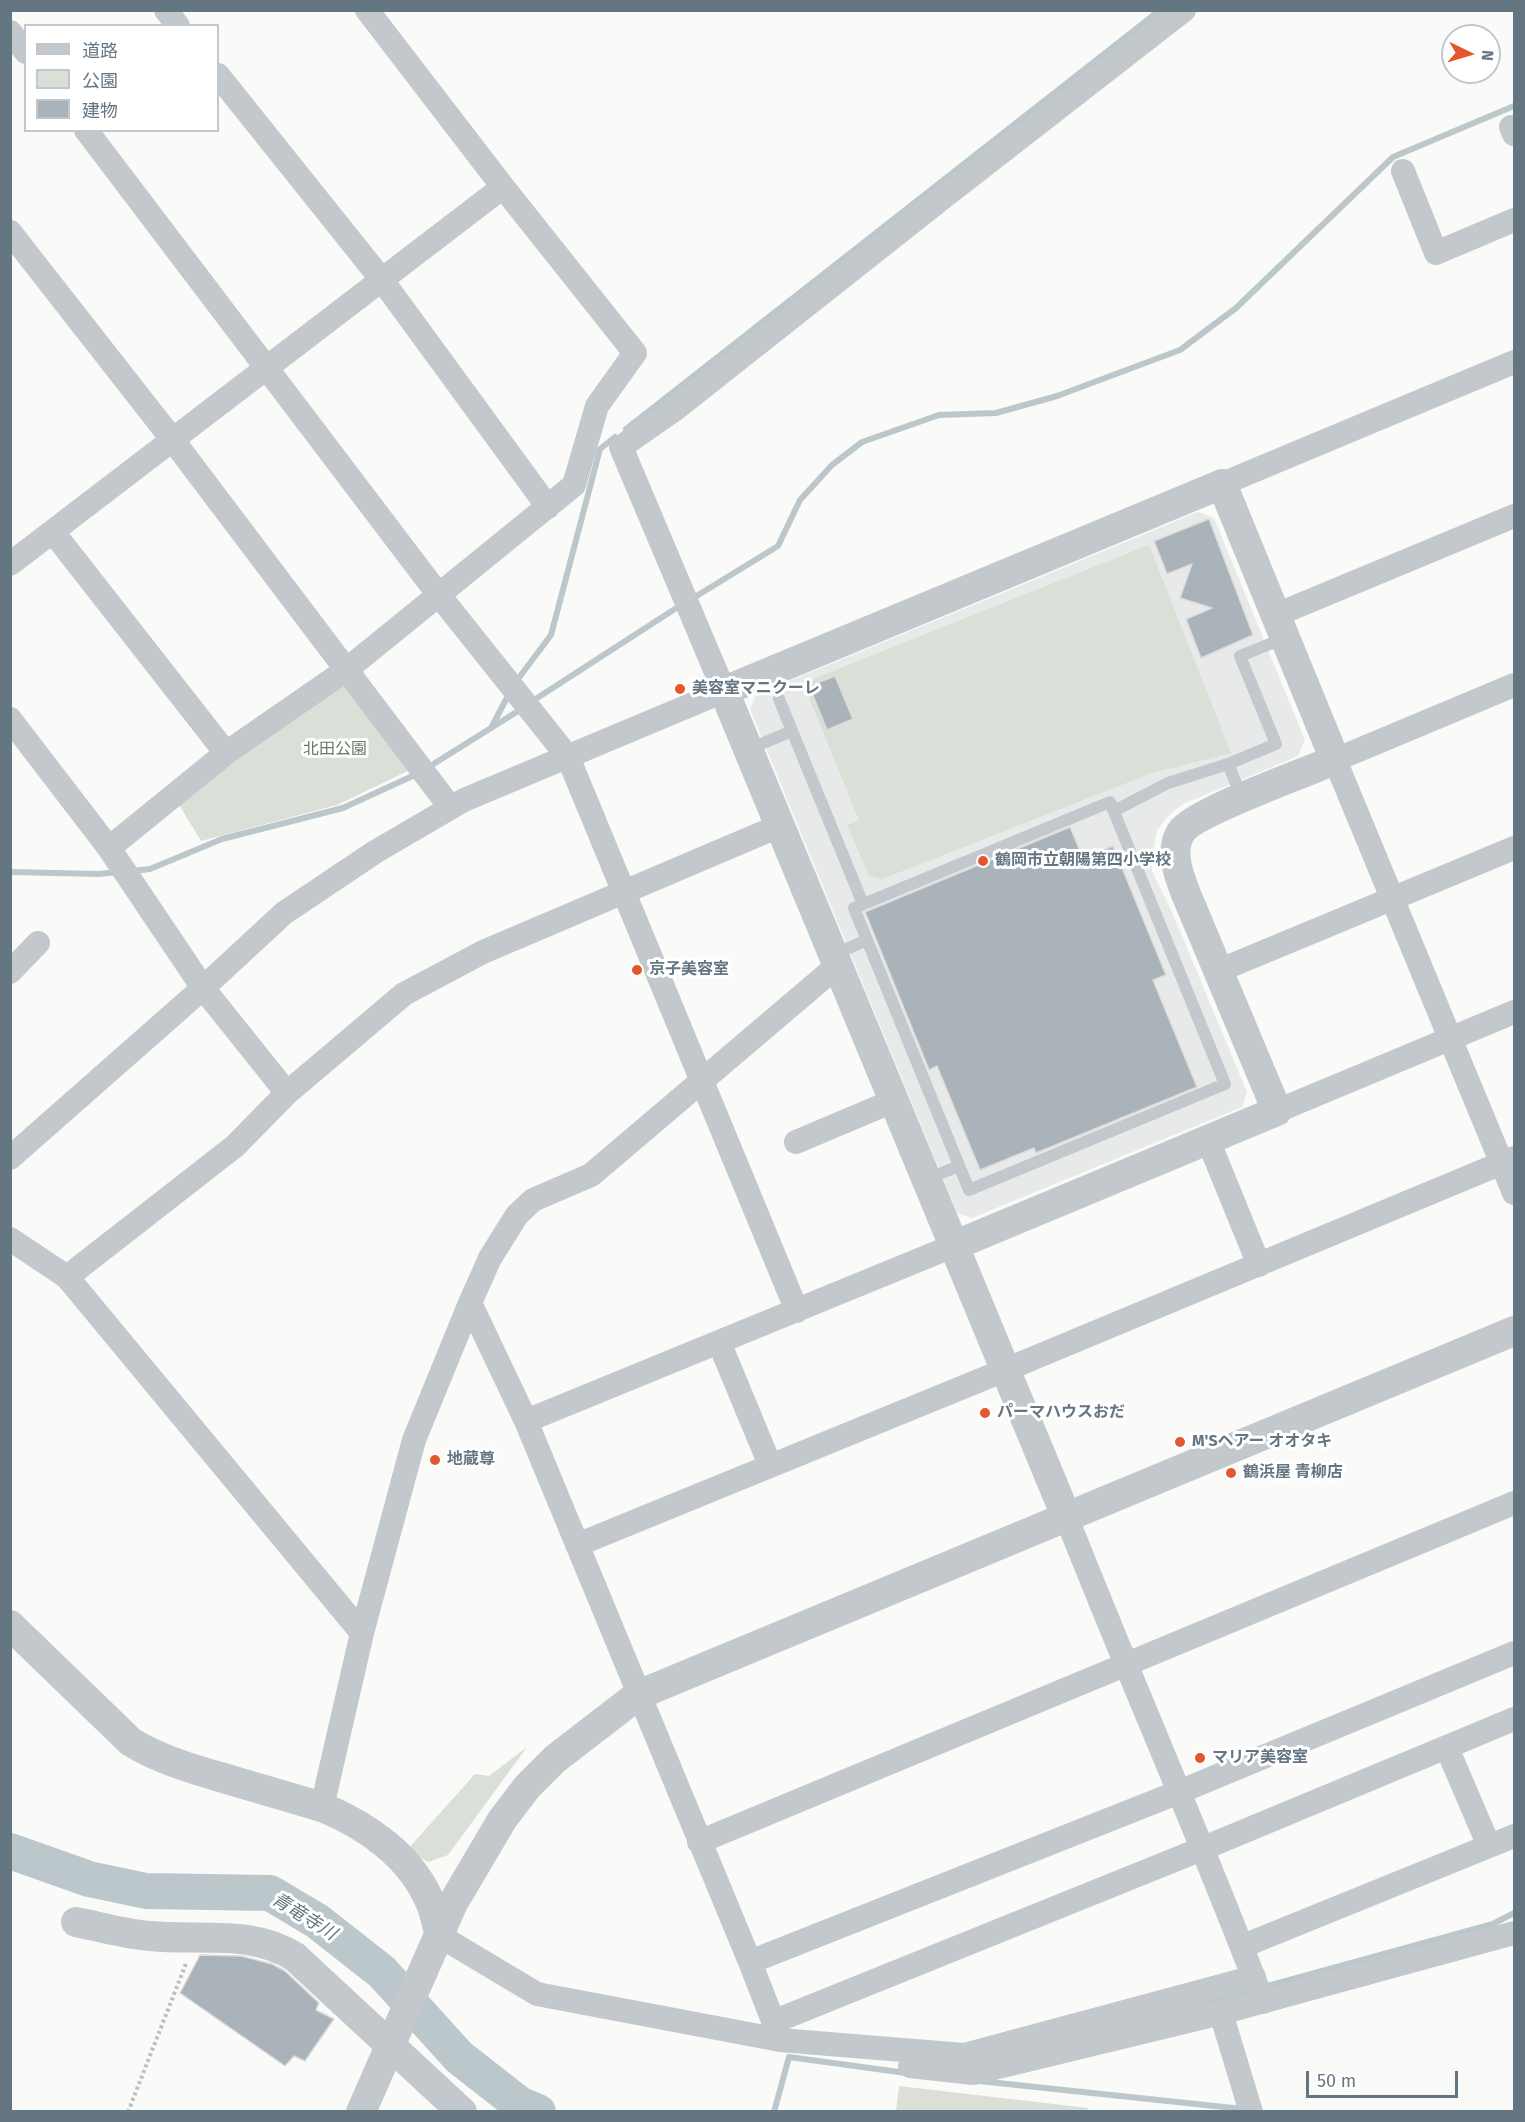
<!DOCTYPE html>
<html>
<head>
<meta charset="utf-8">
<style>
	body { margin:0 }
	#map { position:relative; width:1525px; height:2122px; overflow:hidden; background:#fafaf8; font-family:"Fira Sans","Noto Sans JP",sans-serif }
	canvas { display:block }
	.frame { position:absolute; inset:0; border:12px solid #657683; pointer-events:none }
	.legend { position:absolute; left:24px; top:24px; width:195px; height:108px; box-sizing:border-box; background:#fff; border:2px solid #c1c8cd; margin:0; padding:8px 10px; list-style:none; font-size:18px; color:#657683 }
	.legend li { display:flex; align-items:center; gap:12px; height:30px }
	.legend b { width:30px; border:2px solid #c1c8cd }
	.north { position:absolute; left:1441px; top:24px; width:60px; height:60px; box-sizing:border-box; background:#fff; border:2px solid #c1c8cd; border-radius:50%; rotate:95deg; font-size:16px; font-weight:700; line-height:24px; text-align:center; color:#657683 }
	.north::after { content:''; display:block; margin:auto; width:21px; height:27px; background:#e4572e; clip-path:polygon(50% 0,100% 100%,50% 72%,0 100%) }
	.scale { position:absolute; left:1306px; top:2071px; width:152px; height:27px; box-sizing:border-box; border:3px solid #657683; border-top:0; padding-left:8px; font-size:18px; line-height:21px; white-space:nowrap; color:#657683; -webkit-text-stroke:4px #fff; paint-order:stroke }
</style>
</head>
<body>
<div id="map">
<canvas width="1525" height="2122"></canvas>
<div class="frame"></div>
<ul class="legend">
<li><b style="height:8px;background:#c3c8cc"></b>道路</li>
<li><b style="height:16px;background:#dadfd7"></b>公園</li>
<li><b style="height:16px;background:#aab3b9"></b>建物</li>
</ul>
<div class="north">N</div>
<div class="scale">50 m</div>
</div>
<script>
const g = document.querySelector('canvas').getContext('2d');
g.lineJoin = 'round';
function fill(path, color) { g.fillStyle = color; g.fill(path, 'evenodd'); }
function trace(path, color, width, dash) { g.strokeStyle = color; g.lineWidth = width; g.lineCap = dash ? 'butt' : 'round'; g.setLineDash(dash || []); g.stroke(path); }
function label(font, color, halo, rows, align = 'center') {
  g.font = font + ' "Fira Sans","Noto Sans JP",sans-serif'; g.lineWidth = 6; g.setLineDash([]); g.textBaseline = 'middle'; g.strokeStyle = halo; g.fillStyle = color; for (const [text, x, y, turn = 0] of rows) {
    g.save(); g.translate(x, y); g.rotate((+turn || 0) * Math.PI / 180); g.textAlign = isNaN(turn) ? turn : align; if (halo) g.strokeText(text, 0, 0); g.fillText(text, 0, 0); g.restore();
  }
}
fill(new Path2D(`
	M1198 512 1214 518 1305 740 1298 756 1183 804 1169 815 1157 830 1153 851 1152 871 1173 914 1247 1092 1242 1107 972 1218 957 1213 750 709 756 695Z`), '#e8e9e9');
fill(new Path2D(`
	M1149 545 1231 753 1152 773 882 879 869 876 847 825 859 820 803 683Z
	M346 679 414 768 337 805 201 841 178 803Z
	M527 1747 448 1855 428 1862 407 1850 475 1774 489 1776Z
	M899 2086 1088 2108 1087 2112 896 2111Z`), '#dadfd7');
trace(new Path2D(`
	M626 429 1160 10
	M690 600 778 546 800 500 832 465 862 442 939 415 996 413 1057 396 1180 350 1236 308 1393 157 1514 106
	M515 683 551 635 600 449 615 437
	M531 702 681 605
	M491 728 510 692
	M427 768 523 708
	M131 871 150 869 222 839 343 808 419 773
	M10 872 99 874 118 872
	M1264 1987 1493 1924 1514 1913
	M1131 2023 1254 1990
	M979 2081 1243 2109
	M774 2112 789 2057 906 2073`), '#bbc7cb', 6);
trace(new Path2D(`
	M10 1851 89 1879 146 1891 270 1893 317 1921 382 1972 459 2057 519 2104 538 2112`), '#bbc7cb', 36);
const building = new Path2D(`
	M1209 519 1253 635 1201 658 1186 619 1212 608 1180 598 1192 564 1167 574 1154 541Z
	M835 676 853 719 827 730 809 686Z
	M1070 827 1083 858 1113 846 1166 975 1153 980 1197 1087 1036 1153 1034 1148 980 1170 937 1066 929 1070 865 912Z
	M200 1955 241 1956 272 1964 285 1971 319 2003 316 2010 334 2019 305 2061 294 2056 285 2066 180 1993Z`);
fill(building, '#aab3b9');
trace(building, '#dcdcda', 1.5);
trace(new Path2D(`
	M128 2112 187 1961`), '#bbbfc2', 4, [3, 3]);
trace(new Path2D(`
	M779 699 863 904
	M749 749 792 731
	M1228 764 1242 798
	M1110 802 1225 1084 969 1190 854 908Z
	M1114 811 1168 783 1228 764 1276 744 1240 656 1285 638
	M833 955 867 940
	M927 1179 959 1166`), '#c3c8cc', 12);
trace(new Path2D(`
	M166 10 178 26
	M10 32 26 52
	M218 75 382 280 548 507
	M1511 127 1514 134
	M86 130 438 594 568 757 797 1311
	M1403 171 1436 253 1514 220
	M10 232 172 439 450 807
	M1222 484 1514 362
	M53 532 226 753
	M10 564 503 187
	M1276 615 1514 516
	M1514 685 1335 760 1514 1193
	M10 719 109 848 226 753 346 670 574 485 597 406 635 353 503 187 367 10
	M109 848 203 988 287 1093
	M1218 971 1514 848
	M10 972 38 943
	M1277 1111 1514 1012
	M1208 1140 1259 1265
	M796 1142 893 1101
	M10 1158 203 988 284 913 375 852 464 800 724 691 621 447 674 410 941 199 1184 10
	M10 1239 67 1277 362 1633
	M67 1277 235 1146 287 1093 404 994 483 952 779 826
	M470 1303 526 1421 750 1962 779 2036
	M719 1342 770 1465
	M526 1421 953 1246
	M1066 1516C1130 1679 1201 1838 1263 2002
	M577 1545 1005 1370 1514 1158
	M1447 1748 1489 1846
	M322 1807 362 1633 414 1440 470 1303 490 1258 517 1215 533 1200 591 1175 837 966
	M699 1842 1514 1503
	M440 1936 537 1994 780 2040 964 2055 1254 1977
	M1243 1946 1514 1836
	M750 1962 1179 1792 1514 1653
	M773 2022 1204 1848 1514 1719
	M910 2066 973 2073 1221 2013
	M1251 2112 1221 2013 1514 1933`), '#c3c8cc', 24);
trace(new Path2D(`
	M953 1246 1277 1111 1186 894C1179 876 1169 851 1181 832 1194 812 1307 772 1335 760L1222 484 724 691 1066 1516
	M10 1625 131 1742C159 1759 189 1768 220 1777 254 1787 288 1797 322 1807 368 1826 412 1857 431 1904 435 1914 437 1926 440 1936
	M76 1922C101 1927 125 1934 150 1936 200 1941 251 1929 295 1957L462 2112
	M361 2112 453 1903 502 1820 527 1787 555 1759 638 1695 1514 1331`), '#c3c8cc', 30);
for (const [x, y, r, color] of [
	[680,689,6,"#e4572e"],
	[983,861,6,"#e4572e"],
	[637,970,6,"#e4572e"],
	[985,1413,6,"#e4572e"],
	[1180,1442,6,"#e4572e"],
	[435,1460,6,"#e4572e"],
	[1231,1473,6,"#e4572e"],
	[1200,1758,6,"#e4572e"]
]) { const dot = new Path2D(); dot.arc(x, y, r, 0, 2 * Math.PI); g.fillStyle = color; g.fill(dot); trace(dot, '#fff', 2); }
label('bold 16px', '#657683', '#fff', [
	["美容室マニクーレ",692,689],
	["鶴岡市立朝陽第四小学校",995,861],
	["京子美容室",649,970],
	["パーマハウスおだ",997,1413],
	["M'Sヘアー オオタキ",1192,1442],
	["地蔵尊",447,1460],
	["鶴浜屋 青柳店",1243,1473],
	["マリア美容室",1212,1758]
], 'left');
label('16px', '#687a64', '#fff', [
	["北田公園",335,750]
]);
label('italic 18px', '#60757c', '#fff', [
	["青竜寺川",304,1917,32]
]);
</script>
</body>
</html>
